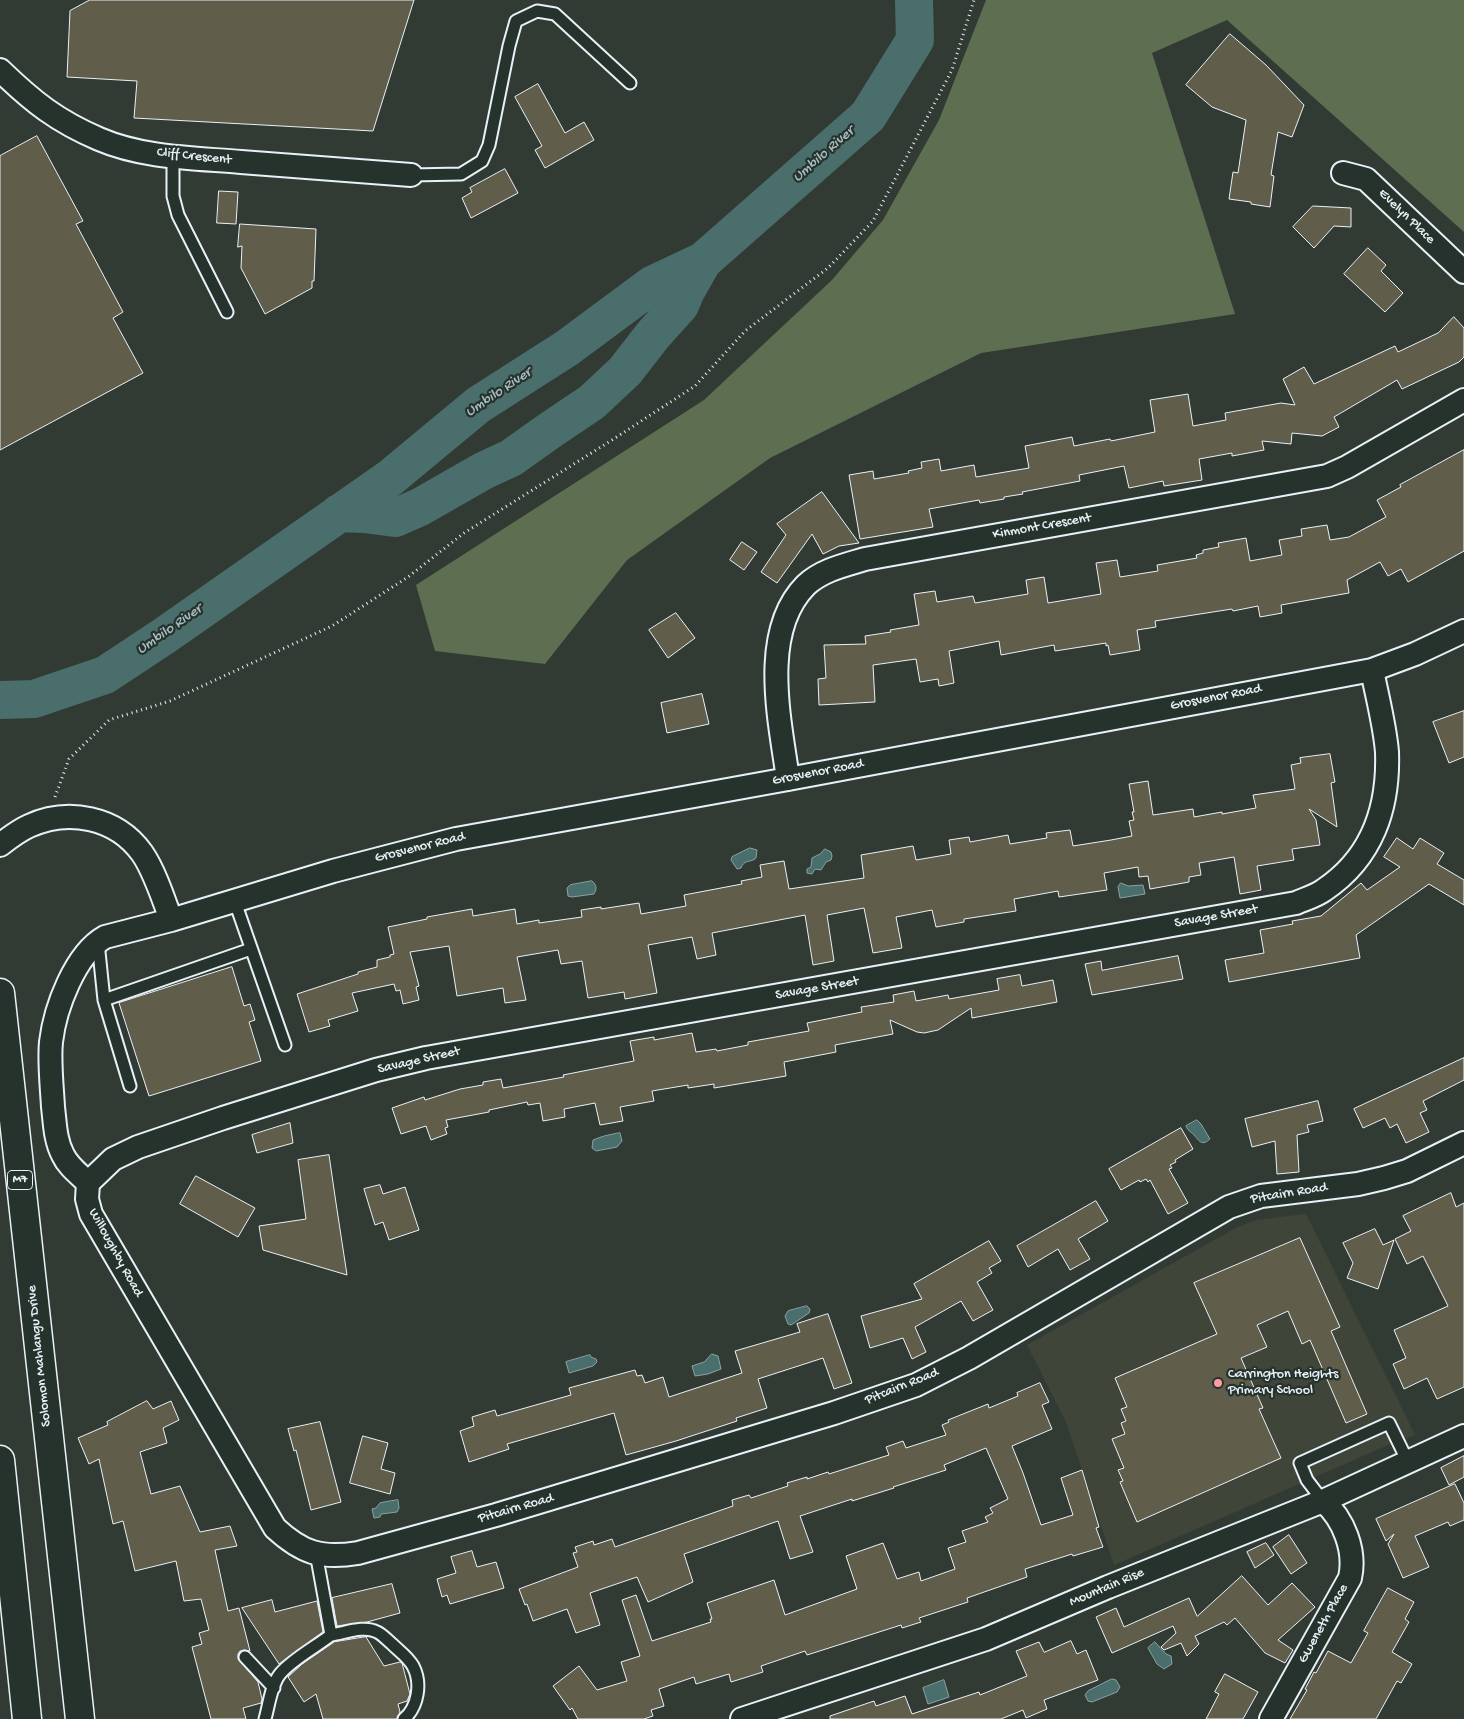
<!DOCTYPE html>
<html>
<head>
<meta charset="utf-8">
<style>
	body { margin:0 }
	canvas { display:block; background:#323b33 }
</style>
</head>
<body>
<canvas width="1464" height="1719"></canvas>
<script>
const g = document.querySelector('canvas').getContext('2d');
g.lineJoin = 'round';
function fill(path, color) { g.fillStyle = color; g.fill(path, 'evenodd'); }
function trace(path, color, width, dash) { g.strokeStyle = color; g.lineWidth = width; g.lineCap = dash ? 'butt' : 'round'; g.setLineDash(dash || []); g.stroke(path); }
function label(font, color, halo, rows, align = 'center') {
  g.font = font + ' "Gochi Hand",sans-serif'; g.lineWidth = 4.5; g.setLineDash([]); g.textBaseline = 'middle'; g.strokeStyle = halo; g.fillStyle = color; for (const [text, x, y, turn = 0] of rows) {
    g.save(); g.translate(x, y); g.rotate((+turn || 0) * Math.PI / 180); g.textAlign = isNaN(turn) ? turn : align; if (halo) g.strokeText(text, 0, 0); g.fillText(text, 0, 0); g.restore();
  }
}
fill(new Path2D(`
	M1306 1214 1415 1435 1397 1441 1114 1565 1093 1501 1065 1420 1027 1345 1236 1228 1256 1220Z`), '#40453a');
fill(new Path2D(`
	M986 0H1464V232L1227 20 1152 53 1235 314 981 353 770 458 627 560 545 664 435 651 416 585 704 400 832 280 883 220 939 120Z`), '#5e6e51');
const water = new Path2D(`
	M750 848 757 850 756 858C751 863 744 859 741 868L737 869 731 860 732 857Z
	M825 849 831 852 832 856 831 860 826 862 821 870 815 869 812 874 807 873V869L811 867 812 858 820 854Z
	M592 881C597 885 597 889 594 894L572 897 568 896 567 888 570 885Z
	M1121 883 1128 886 1143 885 1145 894 1120 898 1118 887Z
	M1197 1120 1201 1124 1210 1139C1202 1146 1200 1142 1194 1135 1190 1131 1188 1131 1186 1126Z
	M620 1133 622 1141 617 1147 596 1151 592 1148 593 1140 604 1136Z
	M807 1306 810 1309 809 1313 791 1325 788 1324 785 1316 788 1311Z
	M712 1354 718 1356 721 1369 708 1374 695 1376 692 1366 704 1362Z
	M590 1355 591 1357 596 1359 597 1362 593 1366 569 1373 566 1362Z
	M398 1500 399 1508 397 1512 381 1514 380 1517 374 1518 372 1509 376 1508 380 1503Z
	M1155 1642 1166 1654 1171 1656 1172 1664 1164 1669 1157 1664 1148 1648Z
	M1112 1679 1116 1680 1120 1687 1117 1692 1092 1702 1088 1701 1085 1695 1088 1691Z
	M944 1680 949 1697 928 1704 923 1688Z`);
fill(water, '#496e6c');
trace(water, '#89a2a4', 1);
trace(new Path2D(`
	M339 513 364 514 395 518 420 507 483 471 511 458 549 431 592 402 625 371 653 335 680 305 686 291 703 261
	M0 700 34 699 105 675 164 636 390 478 478 405 567 348 652 285 703 261 868 116 915 40 914 0`), '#496e6c', 38);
const building = new Path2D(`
	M90 0H414L373 131 134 118 137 81 67 77 70 11Z
	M1230 34 1266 65 1304 105 1292 137 1278 132 1271 175 1274 176 1270 207 1251 204V202L1229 199 1233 172 1238 173 1246 120 1212 107 1186 85Z
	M538 84 565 133 584 122 594 140 545 168 535 150 542 146 515 97Z
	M37 136 83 221 76 224 123 312 113 318 143 373 0 450V156Z
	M505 169 518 193 471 218 462 198 472 192 470 188Z
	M219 191 238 192 236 224 217 223Z
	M1313 206 1351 208V227L1334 226 1314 248 1293 227Z
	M240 224 316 229 314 281H312V288L265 314 241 268 242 246 238 247Z
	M1368 248 1386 265 1381 271 1403 293 1385 312 1344 274Z
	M1454 317 1464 328V357L1459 362 1402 389 1397 380 1334 417 1339 427 1322 436 1292 433 1291 444 1262 441 1264 450 1232 456V453L1199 459 1202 480 1164 486 1163 481 1129 488 1124 466 1079 475 1080 481 1022 492 1023 494 1004 497V499L980 503 979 500 929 509 933 527 860 539 849 475 873 471 874 479 909 473 908 471 922 468 921 462 939 459 941 471 974 465 976 477 1029 468 1025 446 1072 437 1074 446 1110 439 1111 441 1155 432 1150 400 1188 394 1193 426 1226 420 1225 413 1281 403 1295 405 1283 379 1304 367 1314 384 1395 346 1398 352 1438 333Z
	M1464 450V551L1408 582 1401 569 1388 576 1380 562 1347 580 1349 593 1281 605 1282 613 1260 617 1258 606 1233 611 1232 609 1155 621 1156 627 1137 630 1140 650 1110 655 1108 645 1106 646V643L1055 651 1054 645 1001 655 999 641 949 651 954 683 939 686 938 679 920 682 916 659 873 665 875 702 819 705 818 679 826 678 824 645 866 644 865 636 891 632 890 630 919 625 914 594 935 591 937 602 973 596 975 603 1028 594 1026 580 1044 577 1048 603 1101 594 1096 563 1117 560 1120 577 1158 571 1157 565 1197 558 1196 555 1203 553V550L1219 547 1218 543 1246 538 1250 561 1282 555 1279 540 1302 536 1301 529 1327 525 1330 540 1349 537 1386 517 1377 500 1401 487 1400 485Z
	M822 492 859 543 839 546 823 554 812 534 777 583 761 572 786 535 777 524Z
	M742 542 757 552 744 570 730 560Z
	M676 613 695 638 668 658 649 630Z
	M702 694 709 724 667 733 661 703Z
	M1464 711V757L1449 763 1433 722Z
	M1330 754 1335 782 1331 783 1337 827 1309 809 1316 820 1320 845 1292 849 1294 860 1257 866 1261 890 1240 894 1234 857 1199 863 1201 875 1189 877V882L1150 889 1148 876 1139 877 1138 867 1104 873 1107 890 1059 897 1058 891 1014 899 1016 911 964 919V922L936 927 932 910 896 917 902 948 873 953 864 908 827 915 834 961 813 965 805 915 712 933 716 955 697 959 692 937 648 945 657 993 625 999 624 992 588 998 582 961 561 964 558 950 517 957 526 1000 505 1003 503 988 457 996 449 946 410 952 419 986 416 987 419 1000 403 1004 400 990 396 991 394 984 352 993 358 1011 328 1020 330 1026 309 1032 297 994 358 974V972L377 967V960L390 957V955L394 954 388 927 427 919V917L472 909 473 916 515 909 517 924 539 920V923L582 917 581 910 601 907V909L639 903 641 914 686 906 684 895 742 884 741 881 762 877 760 865 784 861 789 889 864 878 861 855 913 846 916 860 951 854 949 840 969 837 970 842 1008 835 1010 844 1047 838 1046 833 1070 830 1073 846 1111 840 1132 836 1129 821 1134 820 1132 812H1134L1129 784 1148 781 1153 815 1193 809 1194 817 1222 812V814L1256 808 1253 795 1295 789 1291 765 1301 763 1300 758Z
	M1397 838 1413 849 1420 838 1444 853 1437 864 1464 880V905L1429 884 1356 935 1360 958 1229 982 1225 960 1264 953 1260 930 1293 924 1292 921 1321 916 1361 883 1367 890 1400 867 1384 857Z
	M1178 956 1183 979 1092 995 1085 964 1101 961 1102 970Z
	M232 967 244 1006 250 1004 255 1020 249 1022 261 1061 149 1096 119 1003Z
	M1020 975 1022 986 1053 980 1057 1002 972 1018 971 1008 938 1030 924 1033 917 1032 890 1020 893 1034 835 1045 836 1052 784 1062 786 1076 714 1088V1084L688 1088V1085L652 1091 654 1101 620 1107 623 1121 600 1125 595 1103 564 1109 565 1117 543 1121 540 1103 528 1105 527 1102 489 1110V1112L446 1120 448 1127 445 1128 447 1134 431 1140 426 1126 401 1134 392 1108 424 1097 425 1100 460 1089 483 1085V1082L501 1079 503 1088 564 1077 563 1075 634 1061 630 1041 654 1037V1040L692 1033 696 1052 716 1049 717 1051 748 1045V1042L809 1031 807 1023 862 1012 861 1007 894 1002 893 995 914 991 916 1001 948 995 949 999 999 990 997 979Z
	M1464 1058V1080L1423 1101 1427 1110 1420 1113 1429 1132 1406 1143 1397 1124 1390 1128 1385 1118 1363 1128 1354 1109Z
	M1318 1101 1323 1121 1307 1125 1309 1132 1297 1135 1299 1172 1277 1174 1275 1141 1252 1147 1245 1119Z
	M290 1123 293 1143 257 1153 252 1135Z
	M1181 1128 1193 1149 1175 1160 1176 1162 1170 1165 1172 1168 1169 1169 1188 1203 1168 1214 1150 1180 1148 1182 1146 1179 1140 1182 1139 1180 1121 1190 1109 1169Z
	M329 1155 336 1203 347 1275 263 1250 259 1226 306 1219 298 1160Z
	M196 1176 255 1208 238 1237 180 1204Z
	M380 1185 383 1194 405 1187 419 1230 389 1240 383 1222 375 1225 364 1189Z
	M1451 1193 1456 1207 1464 1203V1387L1437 1399 1427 1378 1404 1389 1393 1364 1406 1358 1394 1330 1448 1306 1423 1256 1407 1264 1395 1239 1411 1231 1403 1216Z
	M1096 1201 1108 1221 1078 1239 1090 1259 1070 1270 1058 1249 1028 1267 1017 1246Z
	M1375 1229 1383 1245 1394 1240 1378 1289 1347 1278 1353 1263 1343 1243Z
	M1300 1238 1340 1327 1331 1331 1367 1414 1346 1423 1310 1340 1302 1344 1288 1311 1257 1325 1267 1347 1241 1358 1263 1408 1259 1409 1281 1458 1137 1522 1120 1482 1123 1481 1118 1470 1124 1468 1112 1439 1125 1434 1121 1423 1126 1421 1121 1409 1127 1407 1115 1378 1217 1334 1194 1283Z
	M989 1241 1001 1261 989 1268 992 1273 977 1282 993 1310 973 1321 961 1301 915 1327 926 1352 912 1359 903 1338 870 1348 861 1316 922 1299 914 1284Z
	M828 1314 852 1383 834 1389 823 1358 758 1379 767 1408 736 1418 737 1421 676 1441 626 1455 614 1413 507 1444 509 1449 469 1462 460 1431 474 1426 472 1417 495 1410 497 1416 571 1395 569 1388 635 1370 637 1376 642 1375 645 1383 663 1377 669 1397 742 1373 735 1351 800 1332 797 1324Z
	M1040 1383 1049 1402 1042 1405 1052 1429 1012 1446 1023 1473 1041 1525 1073 1515 1061 1478 1082 1470 1099 1527 1096 1528 1103 1547 1073 1556 1072 1554 1025 1569 1027 1577 967 1598 968 1602 919 1618 921 1622 902 1628 901 1625 807 1655 805 1651 761 1666 763 1672 731 1682 729 1674 696 1684 694 1677 659 1689 664 1706 651 1710 653 1716 644 1719H578L572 1708 570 1710 553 1686 579 1666 597 1690 627 1681 621 1662 640 1656 622 1600 636 1595 652 1641 711 1622 710 1619H712L707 1603 774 1580 785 1615 857 1589 846 1556 883 1543 897 1579 919 1572 921 1581 955 1569 948 1548 966 1542 962 1531 988 1522 985 1517 993 1513 990 1508 1008 1499 986 1448 944 1465 946 1470 893 1487 894 1488 852 1501V1499L800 1516 813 1552 790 1559 778 1521 684 1554 693 1582 648 1602 637 1577 590 1593 600 1625 576 1633 567 1609 533 1621 527 1604 525 1605 519 1589 578 1567 573 1553 577 1552 575 1547 593 1541 594 1545 612 1539 615 1547 733 1506 732 1500 749 1495 751 1498 788 1486 787 1483 807 1477V1479L828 1472 829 1474 889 1455 886 1447 903 1441 906 1448 946 1435 942 1425 949 1422 948 1420 988 1404 989 1408 1018 1396 1017 1393Z
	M147 1401 153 1409 171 1401 179 1420 163 1428 167 1443 140 1452 151 1494 180 1486 200 1532 230 1526 237 1546 215 1550 228 1611 239 1608 250 1651 244 1650 240 1651 238 1654V1659L258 1682 262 1699 261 1703 243 1708 246 1719H211L192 1647 202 1644 199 1633 209 1630 201 1599 184 1601 176 1561 135 1571 123 1521 113 1524 99 1459 89 1464 78 1438 108 1425 107 1422Z
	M320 1422 341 1502 311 1510 296 1450 294 1451 288 1429Z
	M363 1436 388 1443 381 1469 395 1473 390 1494 350 1483Z
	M1464 1456V1477L1449 1485 1441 1468Z
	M1455 1484 1464 1503V1520L1450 1526 1448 1522 1415 1536 1429 1567 1403 1578 1388 1544 1394 1534 1386 1541 1376 1519Z
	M1289 1535 1307 1563 1291 1574 1273 1547Z
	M1266 1543 1274 1555 1255 1568 1247 1552Z
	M472 1551 477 1567 496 1562 504 1588 450 1604 447 1595 442 1597 437 1579 456 1573 451 1557Z
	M1242 1576 1268 1605 1292 1583 1315 1607 1278 1640 1293 1650 1285 1663 1265 1653 1235 1618 1227 1625 1224 1622 1195 1636 1199 1644 1187 1656 1181 1643 1164 1650 1161 1647 1176 1633 1173 1626 1112 1653 1096 1617 1116 1608 1124 1627 1189 1598 1197 1616Z
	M392 1584 400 1613 367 1622 337 1626 332 1598Z
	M1388 1588 1414 1602 1405 1619 1409 1622 1392 1652 1412 1664 1401 1683 1397 1681 1376 1719H1290L1307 1690 1305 1689 1314 1672 1316 1673 1328 1651 1351 1663 1368 1633 1364 1631Z
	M272 1600 275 1612 317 1601 323 1632 279 1664 242 1608Z
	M366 1637 384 1666 400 1662 402 1663 410 1694 407 1701 398 1704 400 1712 397 1719H323L316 1694 304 1702 288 1677 302 1664 334 1642Z
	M1071 1641 1077 1654 1086 1650 1098 1680 1044 1700 1047 1709 1026 1718 1023 1710 1001 1719H830V1716L874 1701 876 1706 905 1696 912 1714 979 1692 980 1695 1027 1676 1016 1651 1039 1642 1044 1652Z
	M1225 1674 1258 1692 1243 1719H1206L1219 1694 1215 1692Z`);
fill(building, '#605d4a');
trace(building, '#e8f1f8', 1);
const lane = new Path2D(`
	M173 156V196L178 215 227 312
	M411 175 461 174 482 161 489 145 509 46 516 21 537 11 555 14 630 83
	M234 899 285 1045
	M98 942 104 1000 130 1086
	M104 1000 251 949
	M1323 1501 1307 1480 1300 1463 1389 1423 1408 1462
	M331 1635C345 1633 364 1625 377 1632 382 1634 387 1640 392 1644 399 1651 408 1657 413 1666 422 1683 418 1707 404 1719
	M245 1657 274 1688
	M265 1719C269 1705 271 1685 280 1674 291 1660 317 1646 331 1635L316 1553`);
const street = new Path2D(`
	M0 70C33 102 57 121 99 139 143 158 194 158 241 162 298 166 354 171 411 175
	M1343 173 1366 179 1464 272
	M788 779C780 721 759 632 806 585 822 570 845 565 865 559L1327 476 1347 467 1464 400
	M0 845C9 838 18 831 29 826 68 808 116 817 142 853 154 870 164 900 171 920
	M88 1183 87 1199 91 1214 275 1528C302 1553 321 1559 358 1553L496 1515 834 1413 916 1385 969 1358 1229 1207 1261 1196 1358 1184 1384 1178 1407 1171 1464 1143
	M88 1183C79 1174 68 1166 63 1155 55 1140 55 1123 53 1107 52 1088 49 1061 51 1042 55 1008 75 954 105 937L171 920 333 871 456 839 788 779 1372 670 1415 654 1464 631
	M88 1183 113 1159 138 1147 223 1118 376 1070 426 1058 1296 903C1305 899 1316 896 1324 890 1372 858 1389 808 1387 752 1385 726 1377 696 1372 670
	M742 1719 986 1639 1108 1587 1323 1501 1464 1436
	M1271 1719 1350 1578C1356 1551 1344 1519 1323 1501`);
const highway = new Path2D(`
	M0 993 80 1719
	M0 1460 27 1719`);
trace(lane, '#e8f1f8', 15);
trace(street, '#e8f1f8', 26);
trace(highway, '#e8f1f8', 31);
trace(new Path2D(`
	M55 797 69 759 109 720 170 701 332 626 408 577 464 533 612 440 695 386 745 331 828 268 873 221 952 70 974 0`), '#e8f1f8', 3, [1, 4]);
trace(lane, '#26332d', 11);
trace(street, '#26332d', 22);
trace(highway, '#26332d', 28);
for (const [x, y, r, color] of [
	[1218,1383,5,"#ff9aa2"]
]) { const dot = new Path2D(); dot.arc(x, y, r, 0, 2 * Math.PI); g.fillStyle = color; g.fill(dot); trace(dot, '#26332d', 2); }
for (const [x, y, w] of [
	[20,1180,25]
]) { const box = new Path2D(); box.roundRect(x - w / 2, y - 9.5, w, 19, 4); g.fillStyle = '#26332d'; g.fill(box); trace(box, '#e8f1f8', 1); }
label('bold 12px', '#e8f1f8', null, [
	["M7",20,1180]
]);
label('14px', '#e8f1f8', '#26332d', [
	["Cliff Crescent",194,157,6],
	["Evelyn Place",1406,217,44],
	["Kinmont Crescent",1042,527,-10],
	["Grosvenor Road",1216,698,-11],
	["Grosvenor Road",818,773,-11],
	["Grosvenor Road",420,848,-14],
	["Savage Street",1216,917,-10],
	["Savage Street",817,989,-10],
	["Savage Street",419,1061,-13],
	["Pitcairn Road",1289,1194,-9],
	["Willoughby Road",115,1253,61],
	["Solomon Mahlangu Drive",40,1356,-96],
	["Pitcairn Road",902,1387,-22],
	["Pitcairn Road",516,1509,-16],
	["Mountain Rise",1107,1588,-23],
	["Gweneth Place",1324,1624,-61]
]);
label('14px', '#e8f1f8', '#26332d', [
	["Carrington Heights",1228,1375],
	["Primary School",1228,1391]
], 'left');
label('italic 15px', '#a8bdc0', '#26332d', [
	["Umbilo River",824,155,-41],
	["Umbilo River",499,393,-34],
	["Umbilo River",170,630,-35]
]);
</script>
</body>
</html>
